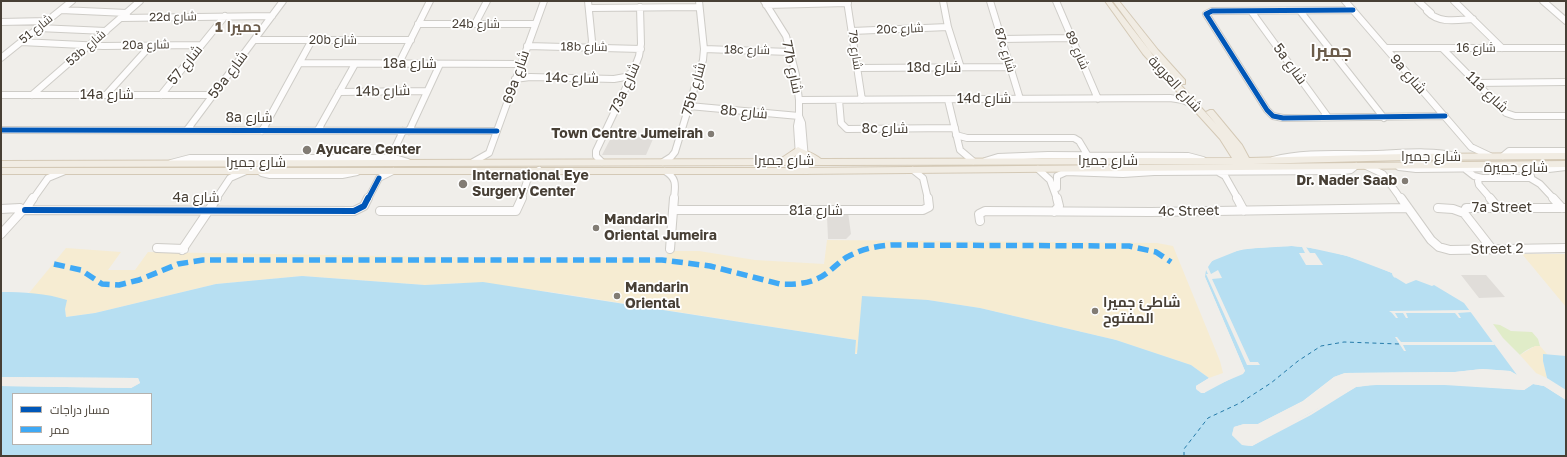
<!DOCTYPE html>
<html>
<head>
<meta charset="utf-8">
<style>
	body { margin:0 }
	#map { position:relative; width:1567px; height:457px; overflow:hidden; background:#f0eeea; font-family:"Golos Text",Cairo,sans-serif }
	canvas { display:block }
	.frame { position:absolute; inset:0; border:2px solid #473f35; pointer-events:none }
	.legend { position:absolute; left:12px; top:393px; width:140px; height:52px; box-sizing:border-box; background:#fff; border:1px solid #b5b2ae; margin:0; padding:5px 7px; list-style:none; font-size:12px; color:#473f35 }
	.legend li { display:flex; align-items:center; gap:8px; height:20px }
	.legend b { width:20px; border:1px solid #b5b2ae }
</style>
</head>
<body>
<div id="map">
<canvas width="1567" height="457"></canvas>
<div class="frame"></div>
<ul class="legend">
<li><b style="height:5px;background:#0057b8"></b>مسار دراجات</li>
<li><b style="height:5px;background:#3fa9f5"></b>ممر</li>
</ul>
</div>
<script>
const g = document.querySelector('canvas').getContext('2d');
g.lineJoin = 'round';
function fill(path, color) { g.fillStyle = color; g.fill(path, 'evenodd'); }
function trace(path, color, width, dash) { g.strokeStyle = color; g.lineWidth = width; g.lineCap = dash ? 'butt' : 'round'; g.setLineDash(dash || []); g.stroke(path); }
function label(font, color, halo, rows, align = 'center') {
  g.font = font + ' "Golos Text",Cairo,sans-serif'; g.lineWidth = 3.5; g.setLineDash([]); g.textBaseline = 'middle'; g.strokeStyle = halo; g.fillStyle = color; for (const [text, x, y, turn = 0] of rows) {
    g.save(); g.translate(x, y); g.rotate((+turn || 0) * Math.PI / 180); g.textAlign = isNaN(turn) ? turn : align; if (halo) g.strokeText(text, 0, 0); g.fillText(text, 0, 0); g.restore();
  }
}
fill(new Path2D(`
	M1493 324 1500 325 1511 331 1532 332 1538 339 1540 346C1532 346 1526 350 1520 355L1503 338Z`), '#e0ecc8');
fill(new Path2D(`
	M827 240 1157 243 1173 246 1220 361 1223 373 1209 378 1191 365 1116 340 980 308 928 300 855 354 856 340 551 292 461 283 425 285 302 276 216 284 95 313 66 317 65 309 29 293 66 248 121 252 108 270H135L148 252 508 258H666L668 251H699L755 260 824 264Z
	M1522 254H1566V307Z
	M1535 346H1540L1547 354 1543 361 1547 378 1536 373 1520 355Z`), '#f6ecd2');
fill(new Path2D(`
	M613 134 653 139 646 155H602Z
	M835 212H848L851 234 846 239H828L827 216Z
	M1461 275H1486L1505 297 1479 298Z`), '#e0ddd9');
fill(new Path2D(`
	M1292 246C1327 248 1361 259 1392 273L1393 276 1406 284 1416 280 1432 286 1434 285 1464 303 1517 375 1510 371 1482 369 1455 372 1345 373 1334 377 1303 401 1258 424H1244L1234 427 1232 435 1242 445 1252 446 1356 387C1409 380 1471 386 1524 390L1533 384 1544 386 1566 400V456H1V386L131 388 140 383 138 378 1 377V292C23 292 46 293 67 300L65 309 66 317 95 313 216 284 302 276 425 285 483 282 856 340 855 354H857L862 296 928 300 980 308 1116 340 1191 365 1209 378 1196 386 1197 390 1204 393 1245 371 1205 277C1202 246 1273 247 1292 246ZM13 394H151V444H13Z
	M1543 354 1566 356V390L1547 378 1543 361Z`), '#b7dff2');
fill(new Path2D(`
	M1292 244 1306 245 1352 255 1393 271 1396 276 1395 278 1393 276 1392 273 1347 256 1306 247 1310 253H1315L1323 265H1306L1299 253H1305L1302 247 1292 246 1242 249 1212 261 1208 267 1211 274 1218 270 1222 278 1212 279 1250 362H1258L1260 365H1247L1206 274H1208L1206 270 1205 277 1245 371 1243 374 1210 388 1204 393H1201L1196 389V386L1209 378H1211L1198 388 1203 391 1243 370 1203 277V272L1206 266 1210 260 1216 256 1242 247Z
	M1470 310 1472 312 1458 313 1461 318H1459L1455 313H1406L1408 318H1406L1403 313H1395L1398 318H1396L1392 313 1389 311Z
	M1395 337H1397L1401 342H1493L1495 345H1403L1406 351H1404Z
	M1482 369 1510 371 1519 376 1517 377 1509 373 1482 371 1455 374 1345 375 1335 379 1304 403 1259 426H1245L1235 429 1234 435 1243 444H1252L1310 413 1355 385 1370 383H1445L1524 388 1533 382 1545 384 1566 398V400L1544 386 1533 384 1524 390 1445 385H1370L1356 387 1311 415 1252 446 1243 445 1232 435 1234 427 1244 424H1258L1303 401 1334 377 1345 373 1455 372Z
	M1 377 138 378 140 383 131 388 1 386V384L131 386 138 382 137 380 1 379Z`), '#f0eeea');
trace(new Path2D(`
	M1184 456V449L1208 418 1240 403 1271 383 1298 361 1321 346 1344 342 1399 344`), '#257ba9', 1, [4, 3.5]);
const minorFar1 = new Path2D(`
	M588 1 592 41 591 47
	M764 1 786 36 796 75 799 100V116L797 126 800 171
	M847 1 862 100
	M943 1 948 27 961 68
	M990 1 1020 99
	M1056 1 1098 99
	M1345 1 1471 147 1490 156
	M1418 1 1431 13
	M1454 1 1502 48
	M1543 1 1566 21
	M766 5 848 3
	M589 8 699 7
	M61 10 127 13
	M1353 10 1212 11 1206 14 1267 110 1273 116 1283 118 1445 116
	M1251 11 1328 117
	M1300 11 1384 118
	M1427 11C1439 24 1457 20 1473 19
	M121 18 272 16
	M1 22 47 21
	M418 24H535
	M475 24 487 1
	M38 28 106 31
	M852 31 948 27
	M1002 39 1071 38
	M254 40H411
	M21 42 103 46 201 45
	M527 46 641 49
	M1386 48H1566
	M704 49 790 52
	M1443 49 1506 113 1515 116H1566
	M1 58 72 1
	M300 63 520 64
	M399 63 430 1
	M858 68 1010 67
	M515 79 530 77 614 79 625 77 632 72
	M1475 83 1566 82
	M339 92 427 91
	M1 95H213
	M32 95 140 1
	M106 95 151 45
	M161 95 225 16
	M799 100 1170 98 1183 100 1192 104
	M839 100 841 123 847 129 955 128
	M948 100 960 150 973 161
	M689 106 799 116
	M799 116 802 123 806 171
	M1 130 497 131
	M187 130 283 1
	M318 130 355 64
	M262 131 312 40
	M409 131 440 64
	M956 135 967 138H1074L1079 141 1088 156
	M1503 156 1509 151H1566
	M386 158 393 152 403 131
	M1273 160C1308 151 1342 155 1377 154 1404 153 1430 150 1457 156
	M985 161 998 157 1048 155 1188 156 1203 160
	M473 162 489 153 544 1
	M602 162 596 156V151L631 77 639 56 641 44 640 7
	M663 162 671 157 675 152 703 60 704 49 699 1
	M171 163 190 158H395L408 162
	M1366 166 1383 174 1401 199
	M1399 167 1416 169 1505 168 1540 170 1566 167
	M1038 169 1050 180 1057 199
	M1465 169 1474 176 1482 178H1528L1531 176 1528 170
	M258 170 262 173 270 175H342L357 172
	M913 170 923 178 928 199
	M665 171C678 179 675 186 674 199
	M1218 172 1225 176 1238 199
	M1480 178 1478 181 1479 185 1491 199
	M1530 178 1540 184 1554 199
	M1057 188V176L1066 172 1123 174 1154 172 1344 171 1351 170 1356 166
	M33 199 48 178 65 171
	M216 199 230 178 246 171
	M368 199 379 178 393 171
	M521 199 528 178 539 170`);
const minor = new Path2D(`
	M1237 198 1244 211
	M1401 198 1431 240 1439 247 1450 250 1566 248
	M1490 198 1498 208
	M1553 198 1562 208
	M27 207 33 198
	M1438 208 1453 209 1464 213
	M1 209 20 208
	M25 210 354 211 364 206 368 198
	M673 210H923L929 207 928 198
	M380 211H516L522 198
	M1054 212 1059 206 1057 198
	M980 221 979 214 985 211 1151 212 1408 208
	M1 234 22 211
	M157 248 184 249
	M670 249 674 198
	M1492 249 1464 213 1466 208H1566
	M182 250 217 198`);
const major = new Path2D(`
	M1105 1H1111L1149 50 1216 124 1206 112 1210 110H1213L1242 145 1249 158 1405 154 1566 153V159L1405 160 1252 164 1566 161V167L800 174H1V168H800L1236 164 1 167V161L780 159 798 147C805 151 814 153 821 159L1232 158 1220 139 1143 54ZM800 152 810 159H791Z
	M1113 1H1119L1158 50 1185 80V84H1179L1152 54Z`);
trace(minorFar1, '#ceccc7', 8);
trace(minor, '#ceccc7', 10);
trace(major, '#d4c9b6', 2);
trace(minorFar1, '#fdfcfc', 6);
trace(minor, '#fdfcfc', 8);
fill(major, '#f1ece3');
trace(new Path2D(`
	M54 264 81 270 102 284 119 285 139 280 178 264 203 260H662L710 266 780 284C797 285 814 283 827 273 835 267 841 260 849 256 862 249 877 246 891 245L1129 246 1156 252 1171 262`), '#3fa9f5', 5.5, [11, 5.5]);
trace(new Path2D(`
	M1353 10 1212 11 1206 14 1267 110 1273 116 1283 118 1445 116
	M1 130 497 131
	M368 199 379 178`), '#0057b8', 5);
trace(new Path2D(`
	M25 210 354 211 364 206 368 198`), '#0057b8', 6);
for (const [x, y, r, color] of [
	[711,134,4,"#827c74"],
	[307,150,5,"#827c74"],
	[1405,181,4,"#827c74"],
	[463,184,5,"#827c74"],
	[596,228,4,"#827c74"],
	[617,296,4,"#827c74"],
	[1095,311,4,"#827c74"]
]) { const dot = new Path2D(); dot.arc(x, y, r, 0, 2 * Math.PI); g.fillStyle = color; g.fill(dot); trace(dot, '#fff', 1.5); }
label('12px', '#473f35', '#fff', [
	["22d شارع",173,17,-1],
	["24b شارع",476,24],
	["شارع 51",36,29,-39],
	["20c شارع",900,29,-2],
	["20b شارع",333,40],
	["20a شارع",146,45,-1],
	["18b شارع",584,47,1],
	["53b شارع",86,48,-41],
	["شارع 16",1476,48],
	["18c شارع",747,50,1],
	["شارع 79",855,50,82],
	["87c شارع",1005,50,73],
	["شارع 89",1077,50,66]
]);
label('14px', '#473f35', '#fff', [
	["18a شارع",410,64],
	["5a شارع",1290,64,54],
	["شارع 57",185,65,-51],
	["77b شارع",792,67,78],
	["18d شارع",934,68],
	["9a شارع",1408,74,49],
	["59a شارع",228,75,-53],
	["69a شارع",516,77,-71],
	["14c شارع",572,78,1],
	["شارع العروبة",1175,84,47],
	["73a شارع",625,88,-66],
	["75b شارع",694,89,-74],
	["14b شارع",383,91,-1],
	["11a شارع",1487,92,44],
	["14a شارع",107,95],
	["14d شارع",984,99],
	["8b شارع",744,112,5],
	["8a شارع",249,118],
	["8c شارع",885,129],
	["شارع جميرا",1431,157],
	["شارع جميرا",784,161],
	["شارع جميرا",1108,161],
	["شارع جميرا",256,163],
	["شارع جميرة",1516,168],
	["4a شارع",196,198],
	["7a Street",1502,208],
	["81a شارع",816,211],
	["4c Street",1189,211,-1],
	["Street 2",1497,249,-1]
]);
label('bold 14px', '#473f35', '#fff', [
	["Town Centre Jumeirah",703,134,"right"],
	["Ayucare Center",316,150],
	["International Eye",472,176],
	["Surgery Center",472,192],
	["Dr. Nader Saab",1397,181,"right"],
	["Mandarin",604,220],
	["Oriental Jumeira",604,236],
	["Mandarin",625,288],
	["Oriental",625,304],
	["شاطئ جميرا",1103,303],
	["المفتوح",1103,319]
], 'left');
label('bold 15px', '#6b5c4b', '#fff', [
	["جميرا 1",238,27]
]);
label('bold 18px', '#6b5c4b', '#fff', [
	["جميرا",1331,51]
]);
</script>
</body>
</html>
